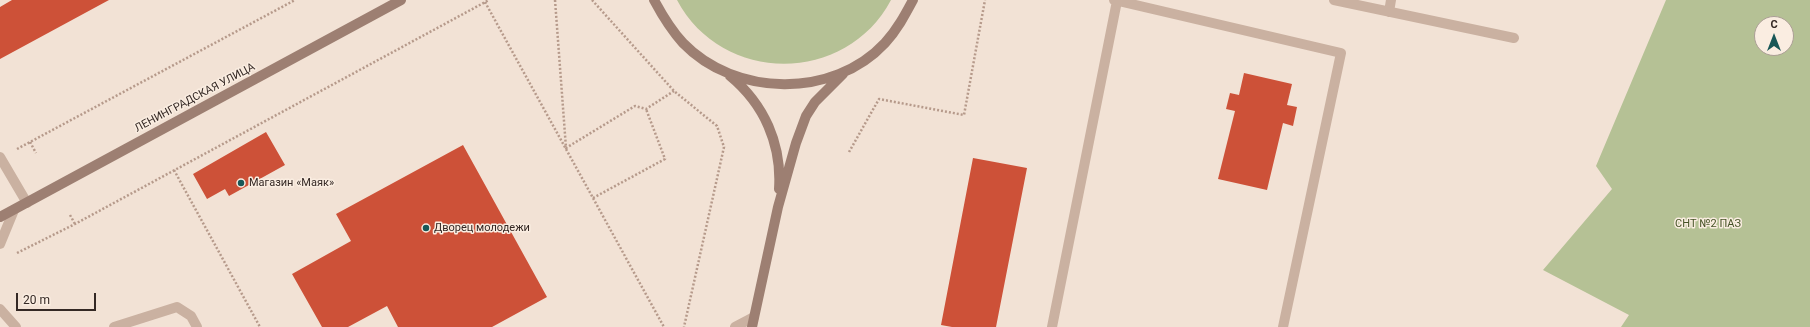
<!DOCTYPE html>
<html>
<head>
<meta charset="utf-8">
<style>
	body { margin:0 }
	#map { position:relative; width:1810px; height:327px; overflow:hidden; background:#f2e2d5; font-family:Roboto,sans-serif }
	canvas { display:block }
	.north { position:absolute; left:1754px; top:16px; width:40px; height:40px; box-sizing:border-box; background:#faede1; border:1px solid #ab9e95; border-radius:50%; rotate:0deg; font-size:11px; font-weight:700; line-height:16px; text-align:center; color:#342824 }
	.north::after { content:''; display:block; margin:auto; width:14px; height:18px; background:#185757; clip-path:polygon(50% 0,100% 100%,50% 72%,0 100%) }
	.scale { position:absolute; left:16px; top:293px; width:80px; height:18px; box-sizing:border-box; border:2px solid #342824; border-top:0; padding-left:5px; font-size:12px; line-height:14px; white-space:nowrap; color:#342824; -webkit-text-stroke:3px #faede1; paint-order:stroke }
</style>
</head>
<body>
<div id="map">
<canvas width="1810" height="327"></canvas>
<div class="north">С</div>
<div class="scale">20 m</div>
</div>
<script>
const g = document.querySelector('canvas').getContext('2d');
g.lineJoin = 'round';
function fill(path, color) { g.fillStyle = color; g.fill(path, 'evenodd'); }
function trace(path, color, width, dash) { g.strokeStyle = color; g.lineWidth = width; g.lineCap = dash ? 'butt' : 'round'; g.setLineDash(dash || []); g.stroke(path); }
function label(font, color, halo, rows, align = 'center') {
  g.font = font + ' Roboto,sans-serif'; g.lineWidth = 3; g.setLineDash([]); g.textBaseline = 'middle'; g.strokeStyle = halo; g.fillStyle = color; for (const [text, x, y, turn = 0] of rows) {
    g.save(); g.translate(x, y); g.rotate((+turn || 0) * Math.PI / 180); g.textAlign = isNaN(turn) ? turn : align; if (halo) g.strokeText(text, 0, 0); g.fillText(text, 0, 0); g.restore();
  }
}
fill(new Path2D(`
	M677 0H891C846 85 722 85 677 0Z
	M1666 0H1810V327H1621L1629 315 1543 270 1612 189 1596 166ZM1762 24H1786V48H1762Z`), '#b5c195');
fill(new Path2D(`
	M12 0H109L0 59V7Z
	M1244 73 1292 84 1287 105 1297 107 1293 126 1283 123 1267 190 1218 179 1235 111 1226 109 1230 93 1239 95Z
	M266 132 285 165 229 196 225 189 207 199 193 174Z
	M463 145 547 297 492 327H398L387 306 348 327H322L292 274 351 241 336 214Z
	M973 158 1027 168 996 327H952L941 325Z`), '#cd5138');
trace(new Path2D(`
	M555 0 566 148 635 106 646 109 674 91
	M592 0 674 91 717 126 724 147 684 327
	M485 2 664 327
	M30 142 36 153
	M17 149 295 0
	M849 152 879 99 964 115 985 0
	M174 170 260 327
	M593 198 665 159 646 109
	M70 215 75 224
	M17 253 75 224 489 0`), '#b69a8b', 2.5, [2, 2]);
trace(new Path2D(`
	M1114 0 1341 53 1283 327
	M1334 0 1514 38
	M1389 12 1391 0
	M0 157 27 203
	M0 244 14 210
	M0 309 16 327
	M114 327 177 307 191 316 197 327
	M735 327 754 317
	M1052 327 1117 1`), '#cab1a1', 10);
trace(new Path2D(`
	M654 0C662 15 671 30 683 43 735 97 833 99 885 43 897 30 905 15 913 0
	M730 76C764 104 782 144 779 189
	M0 217 401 0
	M752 327 778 207 796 143 806 116 815 102 843 74`), '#9d7f72', 10);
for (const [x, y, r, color] of [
	[241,183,4,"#185757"],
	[426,228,4,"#185757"]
]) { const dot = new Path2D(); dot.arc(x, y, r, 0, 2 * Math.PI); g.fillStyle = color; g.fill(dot); trace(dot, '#faede1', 1.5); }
label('11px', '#342824', '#faede1', [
	["ЛЕНИНГРАДСКАЯ УЛИЦА",195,98,-28]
]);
label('11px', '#342824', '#faede1', [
	["Магазин «Маяк»",249,183],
	["Дворец молодежи",434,228]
], 'left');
label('11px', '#465327', '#faede1', [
	["СНТ №2 ПАЗ",1708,224]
]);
</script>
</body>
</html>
